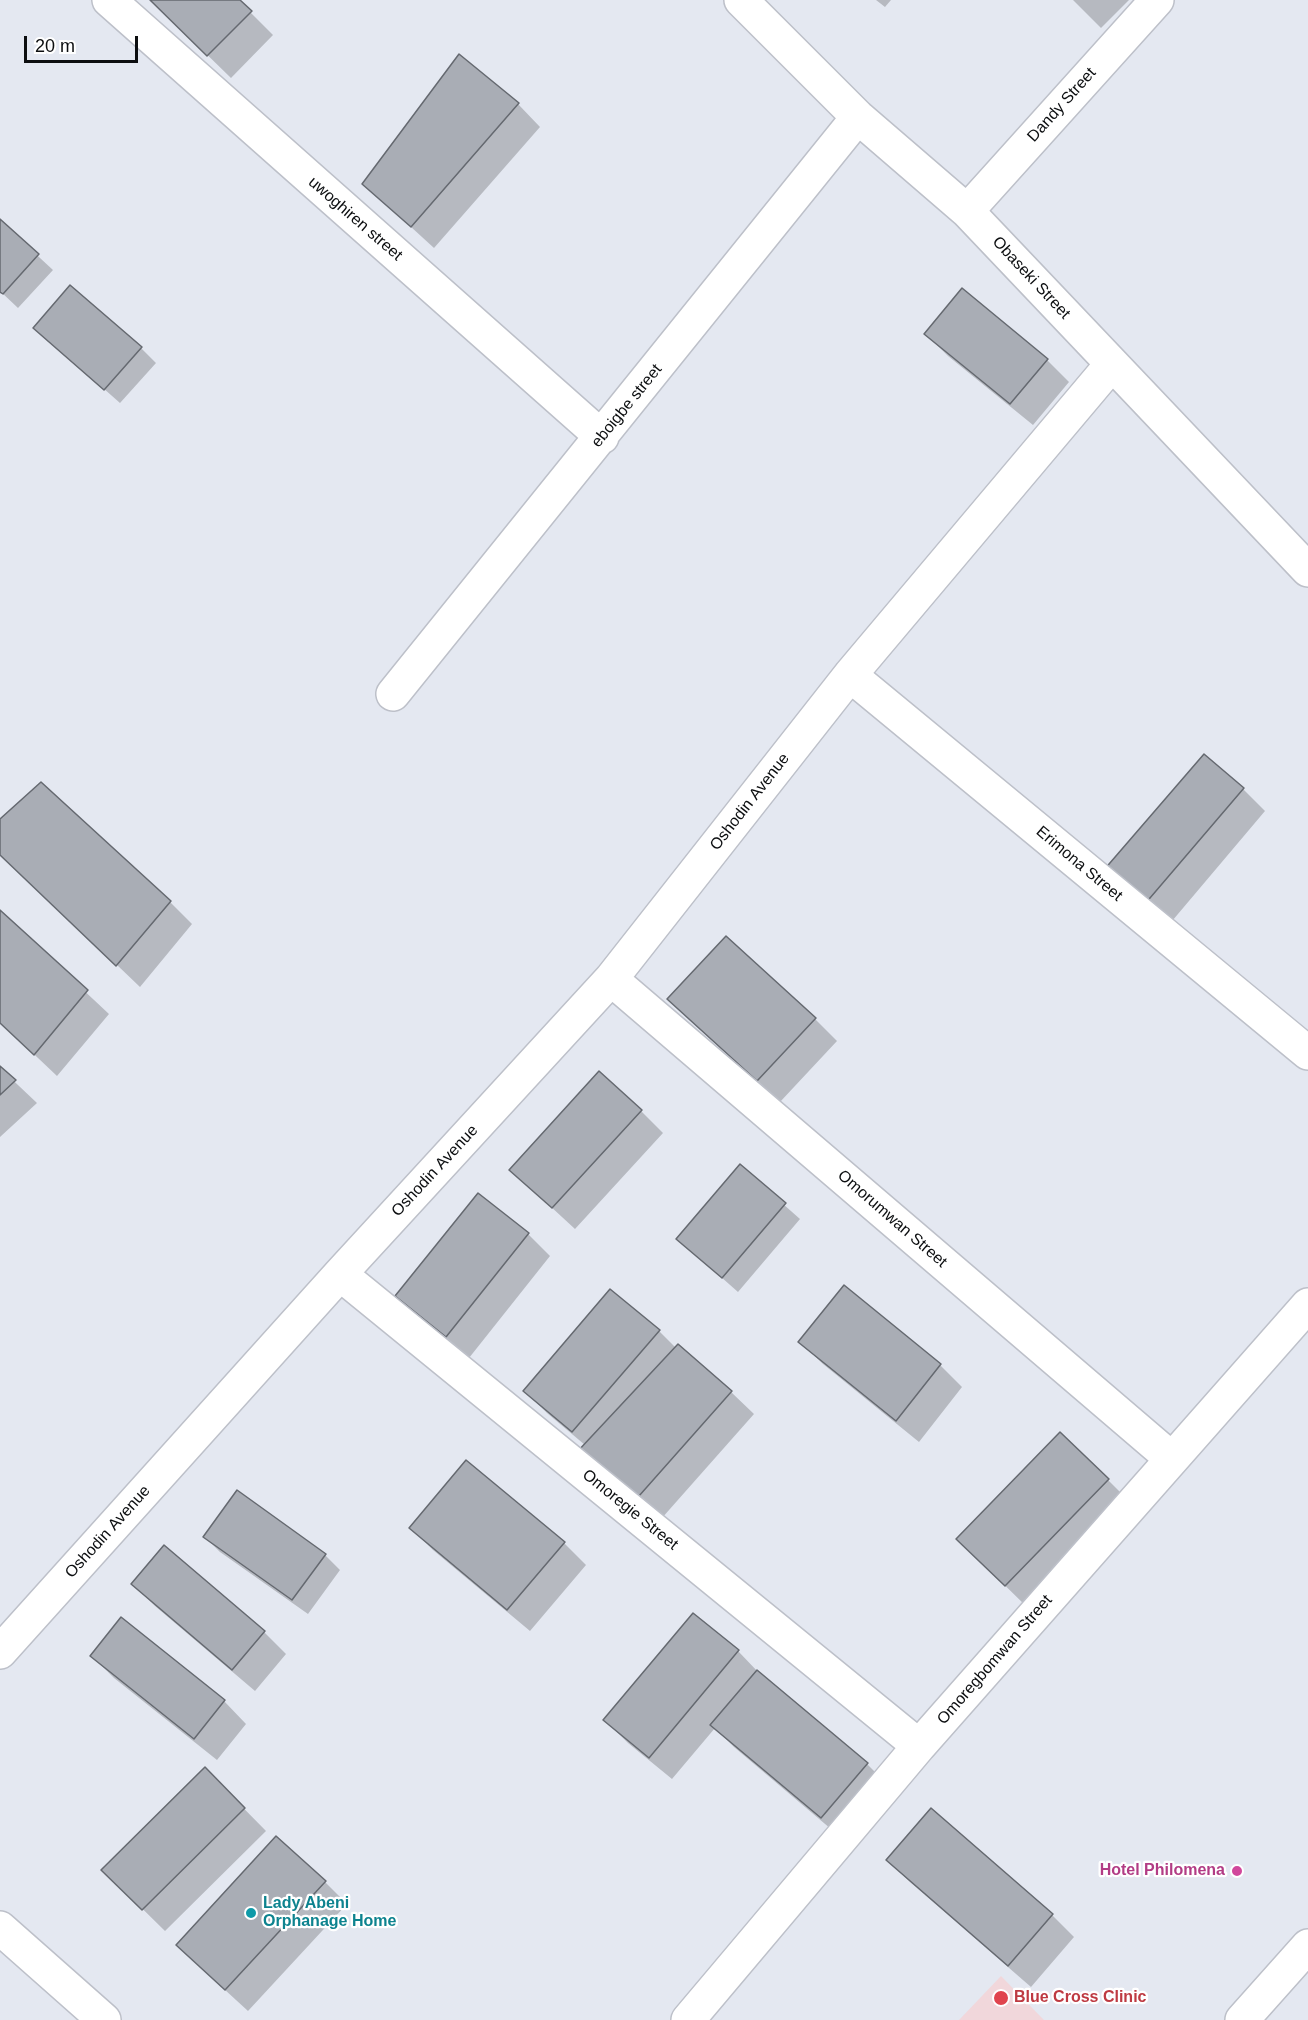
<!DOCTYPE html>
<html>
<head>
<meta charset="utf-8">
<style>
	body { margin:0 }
	#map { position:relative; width:1308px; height:2020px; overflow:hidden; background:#e4e8f1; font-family:Helvetica,sans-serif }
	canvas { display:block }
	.scale { position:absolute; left:24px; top:36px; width:114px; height:27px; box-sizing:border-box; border:3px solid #0c0e10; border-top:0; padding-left:8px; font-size:18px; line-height:21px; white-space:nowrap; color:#0c0e10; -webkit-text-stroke:4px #fff; paint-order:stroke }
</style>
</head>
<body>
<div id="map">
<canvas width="1308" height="2020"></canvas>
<div class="scale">20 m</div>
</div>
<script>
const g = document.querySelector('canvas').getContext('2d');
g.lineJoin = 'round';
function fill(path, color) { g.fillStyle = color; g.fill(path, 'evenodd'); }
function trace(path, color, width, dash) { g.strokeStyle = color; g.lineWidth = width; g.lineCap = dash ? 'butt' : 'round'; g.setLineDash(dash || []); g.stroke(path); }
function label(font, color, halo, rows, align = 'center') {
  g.font = font + ' Helvetica,sans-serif'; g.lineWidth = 4.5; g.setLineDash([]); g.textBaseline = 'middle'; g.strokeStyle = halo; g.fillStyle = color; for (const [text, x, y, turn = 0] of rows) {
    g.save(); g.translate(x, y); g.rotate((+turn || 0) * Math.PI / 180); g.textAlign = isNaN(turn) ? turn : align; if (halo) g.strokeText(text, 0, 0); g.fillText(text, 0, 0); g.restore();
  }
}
fill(new Path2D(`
	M1001 1976 1044 2020H959Z`), '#f1d7db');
fill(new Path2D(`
	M151 0H238L273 35 231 78Z
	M876 0H891L885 7Z
	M1073 0H1129L1101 28Z
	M518 104 540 127 434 248 364 184Z
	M0 221 53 270 18 308 0 291Z
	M35 328 141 348 156 363 120 403Z
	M926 334 1047 360 1069 382 1033 425 948 356Z
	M1204 756 1243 789 1265 811 1167 927 1127 894Z
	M0 821 170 902 192 924 140 987 0 853Z
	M0 912 109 1014 57 1076 0 1022Z
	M815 1019 837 1041 780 1102 692 1021Z
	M0 1068 37 1103 0 1137Z
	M641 1111 663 1133 575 1229 511 1170Z
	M740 1166 800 1219 738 1292 678 1239Z
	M528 1234 550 1256 469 1358 420 1318 397 1296Z
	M659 1331 676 1348 678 1346 731 1392 754 1414 654 1527 585 1445 547 1413 525 1391Z
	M800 1342 940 1365 962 1387 919 1442 823 1364Z
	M1108 1480 1130 1502 1028 1608 980 1561Z
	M411 1528 564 1543 586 1565 530 1631 433 1550Z
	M205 1537 325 1555 340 1570 308 1614 220 1552Z
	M133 1584 264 1632 286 1654 255 1691 155 1606Z
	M738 1651 760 1674 867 1764 889 1786 844 1840 734 1747 715 1728 672 1779 628 1743 605 1720Z
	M92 1656 224 1701 246 1724 217 1760 114 1678Z
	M205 1769 266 1831 165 1931 103 1870Z
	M888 1860 1052 1915 1074 1937 1031 1987 910 1882Z
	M325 1882 347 1904 248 2011 200 1967Z`), '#0003');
const building = new Path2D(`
	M150 0H240L252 11 207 56Z
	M459 54 519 103 411 227 362 184Z
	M0 219 39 254 3 294 0 292Z
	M70 285 142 347 104 390 33 328Z
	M962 288 1048 359 1010 404 924 334Z
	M1204 754 1244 788 1144 905 1103 871Z
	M41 782 171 901 116 966 0 855V819Z
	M0 910 88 990 34 1055 0 1023Z
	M726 936 816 1018 757 1081 667 999Z
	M0 1066 16 1080 0 1095Z
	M599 1071 642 1110 552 1208 509 1170Z
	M740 1164 786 1203 722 1278 676 1239Z
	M478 1193 529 1233 446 1337 395 1296Z
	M844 1285 941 1364 896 1421 798 1342Z
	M610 1289 660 1330 572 1432 523 1391Z
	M678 1344 732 1391 631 1505 577 1452Z
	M1060 1432 1109 1479 1005 1586 956 1539Z
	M466 1460 565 1542 507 1610 409 1528Z
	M237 1490 326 1554 292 1600 203 1537Z
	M164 1545 265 1631 232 1670 131 1584Z
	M693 1613 739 1650 649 1758 603 1720Z
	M121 1617 225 1700 194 1739 90 1656Z
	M757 1670 868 1763 821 1818 710 1725Z
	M205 1767 245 1808 142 1910 101 1870Z
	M931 1808 1053 1914 1008 1966 886 1860Z
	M276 1836 326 1881 225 1990 176 1945Z`);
fill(building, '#a9adb5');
trace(building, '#656970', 1.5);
const minor = new Path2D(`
	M109 0 602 437
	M741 0 858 117 967 211 1308 570
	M967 211 1157 0
	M850 675 1308 1053
	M393 694 858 117
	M611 979 1172 1459
	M340 1274 919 1746
	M0 1652 340 1274 611 979 850 675 1112 364
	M688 2020 919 1746 1308 1305`);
const tertiary = new Path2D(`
	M0 1928 104 2020
	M1242 2020 1308 1946`);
trace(minor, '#bdc0c9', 36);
trace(tertiary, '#bdc0c9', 36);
trace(minor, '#fff', 33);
trace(tertiary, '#fff', 33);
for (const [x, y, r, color] of [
	[1237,1871,6,"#d1479c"],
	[251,1913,6,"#0f9aa8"],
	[1001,1998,8,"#e0444e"]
]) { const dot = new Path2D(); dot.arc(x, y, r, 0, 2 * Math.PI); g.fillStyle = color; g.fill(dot); trace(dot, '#fff', 2); }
label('16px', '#0c0e10', '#fff', [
	["Dandy Street",1062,105,-48],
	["uwoghiren street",355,219,41],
	["Obaseki Street",1031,278,47],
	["eboigbe street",627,406,-51],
	["Oshodin Avenue",750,802,-52],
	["Erimona Street",1079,864,40],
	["Oshodin Avenue",435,1171,-47],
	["Omorumwan Street",892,1219,41],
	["Omoregie Street",630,1510,39],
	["Oshodin Avenue",108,1532,-48],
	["Omoregbomwan Street",995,1660,-49]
]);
label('bold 16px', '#b23c85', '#fff', [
	["Hotel Philomena",1225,1871]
], 'right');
label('bold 16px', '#0d838f', '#fff', [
	["Lady Abeni",263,1904],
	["Orphanage Home",263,1922]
], 'left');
label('bold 16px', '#be3a42', '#fff', [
	["Blue Cross Clinic",1014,1998]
], 'left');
</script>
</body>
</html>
